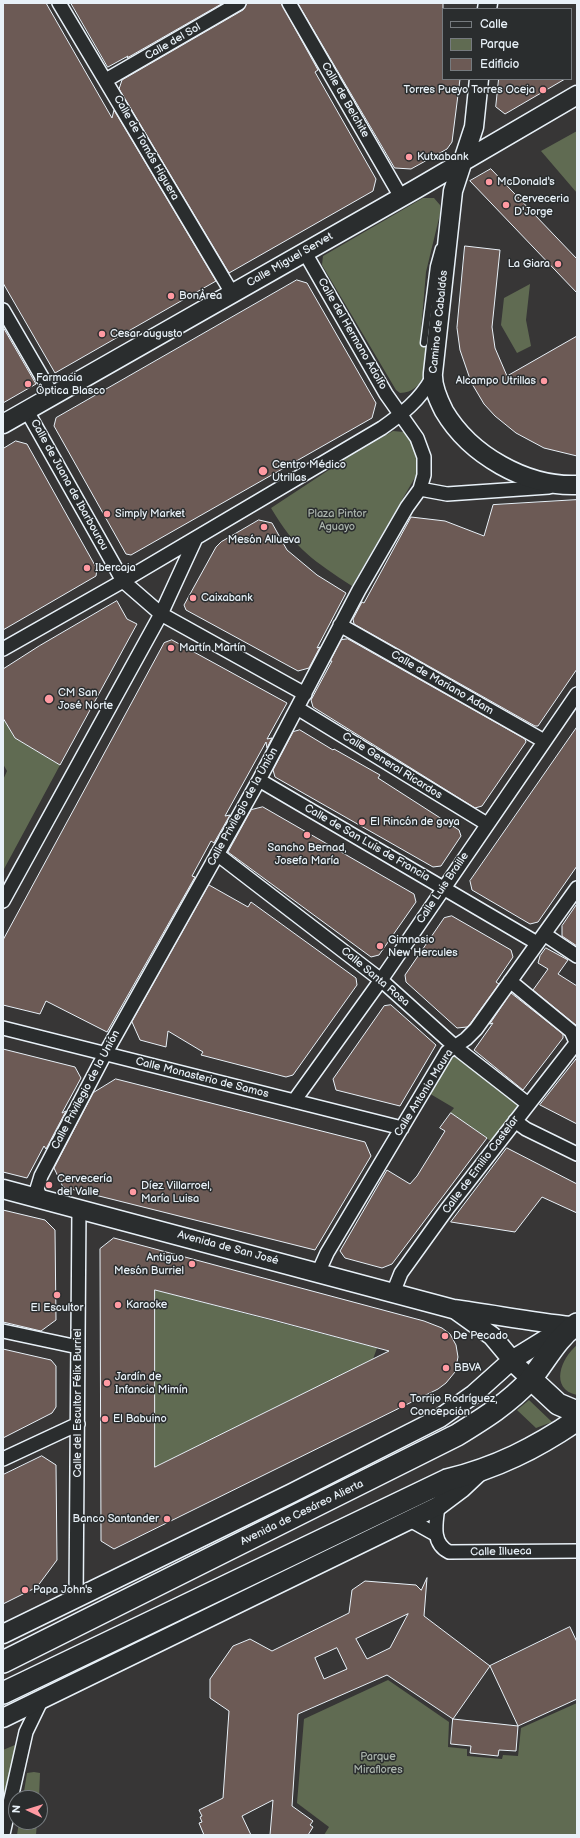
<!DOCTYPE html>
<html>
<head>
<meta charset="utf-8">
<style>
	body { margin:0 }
	#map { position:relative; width:580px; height:1838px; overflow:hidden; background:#373636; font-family:"Balsamiq Sans",sans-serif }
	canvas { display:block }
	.frame { position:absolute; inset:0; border:4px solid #e8f1f8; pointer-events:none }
	.legend { position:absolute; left:442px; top:8px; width:130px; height:72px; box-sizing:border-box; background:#2a2d2e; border:1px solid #767b7f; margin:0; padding:5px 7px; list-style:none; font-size:12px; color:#e8f1f8 }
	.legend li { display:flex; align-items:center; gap:8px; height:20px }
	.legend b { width:20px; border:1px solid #767b7f }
	.north { position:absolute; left:8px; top:1790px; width:40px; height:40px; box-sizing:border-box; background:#2a2d2e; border:1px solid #767b7f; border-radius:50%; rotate:274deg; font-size:11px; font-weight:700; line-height:16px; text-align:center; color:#e8f1f8 }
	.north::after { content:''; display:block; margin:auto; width:14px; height:18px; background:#ff9aa2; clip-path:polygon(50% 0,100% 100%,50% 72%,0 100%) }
</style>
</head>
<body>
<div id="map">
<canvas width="580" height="1838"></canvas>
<div class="frame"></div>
<ul class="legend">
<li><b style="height:5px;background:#2a2d2e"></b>Calle</li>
<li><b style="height:11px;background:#606b52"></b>Parque</li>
<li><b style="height:11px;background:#6c5a55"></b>Edificio</li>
</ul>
<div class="north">N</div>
</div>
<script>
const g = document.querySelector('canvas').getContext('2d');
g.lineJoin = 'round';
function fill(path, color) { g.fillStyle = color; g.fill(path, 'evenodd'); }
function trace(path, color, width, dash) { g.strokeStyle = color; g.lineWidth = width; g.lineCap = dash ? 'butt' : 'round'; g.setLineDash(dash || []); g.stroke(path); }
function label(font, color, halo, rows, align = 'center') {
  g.font = font + ' "Balsamiq Sans",sans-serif'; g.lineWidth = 3; g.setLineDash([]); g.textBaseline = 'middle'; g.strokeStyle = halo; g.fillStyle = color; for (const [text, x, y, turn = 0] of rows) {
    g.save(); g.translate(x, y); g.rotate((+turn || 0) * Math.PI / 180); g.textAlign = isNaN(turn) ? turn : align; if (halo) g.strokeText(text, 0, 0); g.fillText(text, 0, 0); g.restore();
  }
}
fill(new Path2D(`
	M577 131V193L541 151Z
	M423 198H434L440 205V214L426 272 420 342 429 343C428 363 426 392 400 393L396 390 322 265 323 256Z
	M530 284 526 320 531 346 517 353 501 325 504 298Z
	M393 431 404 432 409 434 418 453 417 474 352 586C314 561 295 549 271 508L347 458Z
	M3 718 15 738 60 765 4 869 3 780 7 771 3 764Z
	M456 1052 520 1105 495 1144 450 1113 454 1108 427 1092Z
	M155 1290 377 1348 373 1359 155 1467Z
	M577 1345V1395C549 1389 561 1358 577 1345Z
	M529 1400 552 1422 536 1428 517 1410Z
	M388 1680 449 1722 448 1747 467 1749V1756L502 1759 503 1755 518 1756 521 1728 577 1703V1835H324L329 1827 297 1803 304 1719Z
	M15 1745H16L3 1812V1750Z
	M34 1772 40 1773 39 1798H23L27 1773Z
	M19 1822H37L36 1835H17Z`), '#606b52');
const building = new Path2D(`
	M3 3H46L112 118 114 110 216 281 55 373 3 283Z
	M71 3H223L127 58 128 56 108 67Z
	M247 3H281L318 70 315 72 376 179 373 191 229 273 119 89 122 80 243 10Z
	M298 3H443V79H460L452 142 447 149 411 169 395 168Z
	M499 79H565L505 114 496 107Z
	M491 169 577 259V293L470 181Z
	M465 246 500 250 492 327 495 348 507 376 577 336V456L544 448 516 433 495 416 484 404 471 382 460 350 457 328Z
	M297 280 307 283 376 403 372 418 131 555 126 554 54 426 56 418Z
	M3 327 36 384 3 403Z
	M16 441 27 444 97 569 96 576 3 630V449Z
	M577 500V669L538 726H535L354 624 353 619 362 602 364 603 411 517 445 521 484 536 493 505Z
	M259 520 272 523 287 550 317 575 346 593 317 648 320 647 309 668 298 671 186 610 184 605 216 547 221 542Z
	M117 601 127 619 137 624 60 765 15 738 3 718V669L39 646Z
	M348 639 525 739 526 742 482 806 475 808 313 707 311 700 332 661H330L341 640Z
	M172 640 287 703 267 739 272 738 267 748 266 742 225 816 230 815 214 843 211 841 192 876 195 877 107 1032 46 1001 40 1014 3 1005V940L164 643Z
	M577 727V866L538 922 530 924 472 890 470 881Z
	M300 730 333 750 334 749 380 775 378 778 459 830 461 836 441 866 433 867 275 777 273 770 293 732Z
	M263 807 414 894 416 902 379 955 371 957 228 852 251 810Z
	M209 885 248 907 251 902 356 978 357 985 293 1075 286 1077 201 1055 203 1052 168 1031 166 1047 140 1040 132 1022Z
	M577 904V946L562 936V926Z
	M452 916 511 950 513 957 496 982 499 984 470 1024 467 1027 457 1028 406 982 405 975 444 918Z
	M546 948 568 960 558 974 577 986V1026L533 990 548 969 538 963 540 956Z
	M511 993 563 1034V1038L523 1090 474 1050 493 1023 490 1024Z
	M391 1005 436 1045 400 1106 336 1090 333 1079 384 1006Z
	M3 1049 75 1067 81 1078 62 1113 66 1111 46 1149 44 1146 27 1178 3 1172Z
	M577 1058V1124L540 1105Z
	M116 1079 365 1142 371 1156 315 1250 63 1187 54 1168 93 1093Z
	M451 1113 487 1138 392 1264 382 1268 345 1258 340 1251 387 1170 410 1184 417 1176 445 1131 440 1128Z
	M507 1148 577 1184V1213L542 1197 515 1232 451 1222Z
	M3 1210 45 1220 55 1230 56 1320 41 1331 3 1322Z
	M114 1238 424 1321 442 1328 450 1334 456 1345 458 1357 455 1372 446 1383 438 1389 114 1549 101 1541 100 1249ZM155 1290 273 1320 389 1351 155 1467Z
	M3 1349 51 1360 56 1366V1407L52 1413 3 1438Z
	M42 1456 56 1465 57 1560 37 1587 3 1604V1475Z
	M427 1578 424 1616 490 1666 453 1719 387 1675 298 1714 292 1806 313 1821 310 1825 313 1827 308 1835H270L273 1800 242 1816 251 1835H204L199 1823 202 1822 200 1817 202 1816 199 1810 223 1798 229 1711 210 1698V1679L233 1646 250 1639 272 1651 349 1613 352 1590 365 1581 416 1585 421 1590ZM408 1614 390 1648 367 1659 356 1639ZM337 1648 347 1669 324 1679 315 1658Z
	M570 1627 577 1642V1699L518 1726 490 1666Z
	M453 1719 518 1726 516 1751 499 1750 498 1756 470 1753 471 1746 451 1744Z`);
fill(building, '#6c5a55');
trace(building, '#e8f1f8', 1);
const lane = new Path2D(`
	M424 343 434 266 439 248`);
const street = new Path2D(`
	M59 3 232 293
	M289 3 401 197
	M106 80 239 3
	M3 310 53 396
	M27 411 123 581 161 614 305 694
	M420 489 447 494 549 487
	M340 625 544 741
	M3 649 123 581 382 428C402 414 420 400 432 378
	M297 708 487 824
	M259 780 537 943
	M217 854 381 980 460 1051 528 1104
	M3 901 161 614 196 538
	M544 934 577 956
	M510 981 571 1031 577 1044
	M3 1028 402 1128
	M294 1101 381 980 577 694
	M515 1121 526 1129 577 1154
	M41 1199 37 1189 41 1176 105 1054 259 780 359 590 407 507 420 489 424 475V457L417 438 386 394 304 251
	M318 1273 327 1253 447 1052 466 1039 476 1029 577 888
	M393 1293 401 1273 447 1209 577 1042
	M3 1331 78 1347
	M3 1459 78 1424
	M438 1506C436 1523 431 1543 449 1552L577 1551
	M410 1520 435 1534
	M76 1599 79 1208
	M3 1834 26 1732 42 1699`);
const secondary = new Path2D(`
	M487 9 488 3
	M479 79 474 127 453 191 433 373C432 386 438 399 444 411 470 455 526 487 577 485
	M3 424 416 189 577 95
	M3 1189 453 1309C492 1314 531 1322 571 1326
	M457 1311 492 1336 518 1367 531 1379
	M3 1634 292 1493 440 1418 474 1394 512 1360 551 1336 571 1328
	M3 1718 438 1506 462 1488 479 1472`);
const primary = new Path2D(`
	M531 1379 558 1404 577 1412
	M3 1662 457 1435C483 1419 509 1403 530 1380 545 1362 557 1337 577 1324
	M3 1693 447 1480C496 1468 536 1448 577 1420`);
trace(lane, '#e8f1f8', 9);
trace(street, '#e8f1f8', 16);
trace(secondary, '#e8f1f8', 21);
trace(primary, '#e8f1f8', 24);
trace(lane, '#2a2d2e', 6);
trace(street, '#2a2d2e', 13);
trace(secondary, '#2a2d2e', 18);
trace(primary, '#2a2d2e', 21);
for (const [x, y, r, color] of [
	[543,90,4,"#ff9aa2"],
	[409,157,4,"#ff9aa2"],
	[489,182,4,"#ff9aa2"],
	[506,205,4,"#ff9aa2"],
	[558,264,4,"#ff9aa2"],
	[171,296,4,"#ff9aa2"],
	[102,334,4,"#ff9aa2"],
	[544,381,4,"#ff9aa2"],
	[28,384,4,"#ff9aa2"],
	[263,471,5,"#ff9aa2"],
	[107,514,4,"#ff9aa2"],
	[264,527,4,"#ff9aa2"],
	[87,568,4,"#ff9aa2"],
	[193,598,4,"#ff9aa2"],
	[171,648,4,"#ff9aa2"],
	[49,699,5,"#ff9aa2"],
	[362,822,4,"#ff9aa2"],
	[307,835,4,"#ff9aa2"],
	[380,946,4,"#ff9aa2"],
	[49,1185,4,"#ff9aa2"],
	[133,1192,4,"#ff9aa2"],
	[192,1264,4,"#ff9aa2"],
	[57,1295,4,"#ff9aa2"],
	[118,1305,4,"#ff9aa2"],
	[445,1336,4,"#ff9aa2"],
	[446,1368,4,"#ff9aa2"],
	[107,1383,4,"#ff9aa2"],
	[402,1405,4,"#ff9aa2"],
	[105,1419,4,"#ff9aa2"],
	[167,1519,4,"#ff9aa2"],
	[25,1590,4,"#ff9aa2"]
]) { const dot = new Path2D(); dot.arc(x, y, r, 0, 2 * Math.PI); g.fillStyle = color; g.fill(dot); trace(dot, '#2a2d2e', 1.5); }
label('11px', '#e8f1f8', '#2a2d2e', [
	["Calle del Sol",173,42,-30],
	["Calle de Belchite",345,100,60],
	["Calle de Tomás Higuera",146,148,60],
	["Calle Miguel Servet",290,260,-30],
	["Camino de Cabaldós",439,322,-84],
	["Calle del Hermano Adolfo",352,334,60],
	["Calle de Juana de Ibarbourou",69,485,61],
	["Calle de Mariano Adam",442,683,30],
	["Calle General Ricardos",392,766,32],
	["Calle Privilegio de la Unión",243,807,-61],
	["Calle de San Luis de Francia",367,843,30],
	["Calle Luis Braille",443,888,-56],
	["Calle Santa Rosa",375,977,40],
	["Calle Monasterio de Samos",202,1078,14],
	["Calle Privilegio de la Unión",86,1090,-62],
	["Calle Antonio Maura",424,1093,-58],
	["Calle de Emilio Castelar",481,1165,-53],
	["Avenida de San José",228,1248,15],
	["Calle del Escultor Félix Burriel",78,1403,-90],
	["Avenida de Cesáreo Alierta",302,1513,-26],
	["Calle Illueca",501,1552,-1]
]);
label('11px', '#e8f1f8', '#2a2d2e', [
	["Torres Pueyo Torres Oceja",535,90,"right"],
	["Kutxabank",417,157],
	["McDonald's",497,182],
	["Cerveceria",514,199],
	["D'Jorge",514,212],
	["La Giara",550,264,"right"],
	["BonÀrea",179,296],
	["Cesar augusto",110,334],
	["Farmacia",36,378],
	["Ôptica Blasco",36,391],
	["Alcampo Utrillas",536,381,"right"],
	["Centro Médico",272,465],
	["Utrillas",272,478],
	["Simply Market",115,514],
	["Mesón Allueva",264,540,"center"],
	["Ibercaja",95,568],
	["Caixabank",201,598],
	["Martín Martín",179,648],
	["CM San",58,693],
	["José Norte",58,706],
	["El Rincón de goya",370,822],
	["Sancho Bernad,",307,848,"center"],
	["Josefa María",307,861,"center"],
	["Gimnasio",388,940],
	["New Hercules",388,953],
	["Cervecería",57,1179],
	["del Valle",57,1192],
	["Díez Villarroel,",141,1186],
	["María Luisa",141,1199],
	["Antiguo",184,1258,"right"],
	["Mesón Burriel",184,1271,"right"],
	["Karaoke",126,1305],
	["El Escultor",57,1308,"center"],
	["De Pecado",453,1336],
	["BBVA",454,1368],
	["Jardín de",115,1377],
	["Infancia Mimín",115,1390],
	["Torrijo Rodríguez,",410,1399],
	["Concepción",410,1412],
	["El Babuino",113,1419],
	["Banco Santander",159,1519,"right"],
	["Papa John's",33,1590]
], 'left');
label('11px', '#abb5ad', '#2a2d2e', [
	["Plaza Pintor",337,514],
	["Aguayo",337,527],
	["Parque",378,1757],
	["Miraflores",378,1770]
]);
</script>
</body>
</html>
